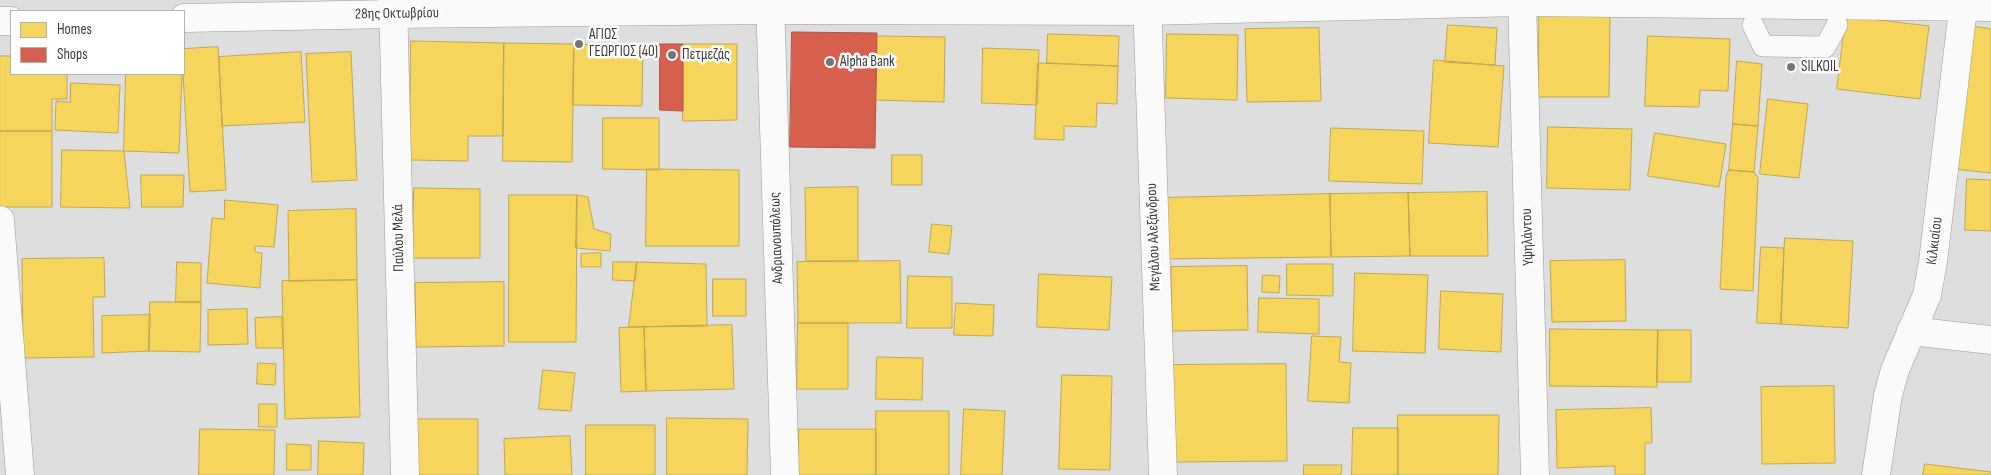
<!DOCTYPE html>
<html>
<head>
<meta charset="utf-8">
<style>
	body { margin:0 }
	#map { position:relative; width:1991px; height:475px; overflow:hidden; background:#dddedd; font-family:"Sofia Sans Condensed",sans-serif }
	canvas { display:block }
	.legend { position:absolute; left:10px; top:10px; width:175px; height:65px; box-sizing:border-box; background:#fff; border:1px solid #b1b1b1; margin:0; padding:6px 9px; list-style:none; font-size:15px; color:#3b3c3b }
	.legend li { display:flex; align-items:center; gap:10px; height:25px }
	.legend b { width:25px; border:1px solid #b1b1b1 }
</style>
</head>
<body>
<div id="map">
<canvas width="1991" height="475"></canvas>
<ul class="legend">
<li><b style="height:14px;background:#f6d55c"></b>Homes</li>
<li><b style="height:14px;background:#d6604d"></b>Shops</li>
</ul>
</div>
<script>
const g = document.querySelector('canvas').getContext('2d');
g.lineJoin = 'round';
function fill(path, color) { g.fillStyle = color; g.fill(path, 'evenodd'); }
function trace(path, color, width, dash) { g.strokeStyle = color; g.lineWidth = width; g.lineCap = dash ? 'butt' : 'round'; g.setLineDash(dash || []); g.stroke(path); }
function label(font, color, halo, rows, align = 'center') {
  g.font = font + ' "Sofia Sans Condensed",sans-serif'; g.lineWidth = 5; g.setLineDash([]); g.textBaseline = 'middle'; g.strokeStyle = halo; g.fillStyle = color; for (const [text, x, y, turn = 0] of rows) {
    g.save(); g.translate(x, y); g.rotate((+turn || 0) * Math.PI / 180); g.textAlign = isNaN(turn) ? turn : align; if (halo) g.strokeText(text, 0, 0); g.fillText(text, 0, 0); g.restore();
  }
}
const homes = new Path2D(`
	M1539 14H1610L1609 97H1539Z
	M1846 16 1929 26 1920 99 1837 89Z
	M1448 25 1497 28 1495 65 1445 62Z
	M1972 26 1991 29V173L1954 169Z
	M1319 28 1321 101 1247 102 1245 29Z
	M1048 34 1119 36 1118 66 1047 63Z
	M1167 34 1238 35 1237 100 1166 98Z
	M877 36 945 37 944 102 875 100Z
	M1648 36 1730 39 1728 91 1700 90 1699 107 1645 106Z
	M411 41 504 43 503 136H468V161L410 160Z
	M504 43 574 44 572 162 503 161Z
	M574 44 643 46 642 106 573 105Z
	M683 44H737V120L683 121Z
	M218 47 226 190 190 192 183 74 184 49Z
	M983 48 1039 50 1037 105 982 103Z
	M301 52 305 122 222 126 219 57Z
	M351 52 357 180 312 182 306 54Z
	M0 56H11V74H67V99H52V131H0Z
	M1434 60 1504 66 1498 147 1429 143Z
	M1737 61 1762 64 1758 126 1733 124Z
	M1038 63 1118 66 1117 104 1097 103 1096 127 1064 126V140L1035 139Z
	M126 74H182L179 153 124 151Z
	M71 83 120 85 118 133 55 130 56 101 70 102Z
	M1768 99 1808 104 1799 178 1760 174Z
	M603 118H659V170L603 169Z
	M1733 124 1758 126 1754 172 1729 170Z
	M1548 127 1632 129 1630 190 1547 188Z
	M1331 128 1424 131 1422 184 1329 181Z
	M0 131H52V207H0Z
	M1655 133 1726 144 1719 187 1648 176Z
	M62 150 124 151 130 208 61 207Z
	M892 155H922V185H892Z
	M647 169 739 170V246H646Z
	M1729 170 1754 172 1758 178 1753 291 1720 289 1726 177Z
	M141 175H184L183 207H142Z
	M1967 179 1991 180V231L1965 230Z
	M858 187V261H806L805 188Z
	M414 188 480 189V258H413Z
	M1487 192 1488 256H1410L1408 193Z
	M1408 193 1410 256 1331 257 1330 194Z
	M1330 194 1331 257 1161 259V198Z
	M509 195H577L576 342H509Z
	M577 195 588 197 594 229 611 234 610 251 576 248Z
	M225 200 278 205 274 247 255 246V252L262 253 260 288 207 283 212 218 224 219Z
	M356 209 357 280 289 281 288 211Z
	M932 224 952 226 949 254 929 252Z
	M1785 238 1853 241 1848 328 1781 324Z
	M1761 247 1784 248 1781 324 1757 323Z
	M601 253V267H581V254Z
	M104 258 105 297H93L94 357 23 358 22 259Z
	M1625 260 1626 321 1552 322 1550 261Z
	M900 261 901 323H798L797 262Z
	M177 262 201 263V302H176Z
	M613 262H637L635 281 613 280Z
	M637 262 706 264 707 326 629 327Z
	M1287 264H1333V296L1287 295Z
	M1247 266 1248 330 1172 331 1171 267Z
	M1355 273 1428 275 1425 353 1353 351Z
	M1039 274 1112 277 1109 330 1037 327Z
	M1263 275 1280 276 1279 293 1262 292Z
	M908 276 952 277V328H907Z
	M713 279H746V316H713Z
	M357 280 360 417 285 419 282 281Z
	M504 282V346L416 347 415 283Z
	M1441 291 1503 294 1501 352 1439 349Z
	M1259 298 1319 299V334L1258 332Z
	M150 302H201L200 352 149 351Z
	M956 303 994 305 993 336 954 335Z
	M247 309 248 344 208 345V310Z
	M150 315 149 351 102 353V316Z
	M282 317 283 348H256L255 318Z
	M798 323H848V389H797Z
	M732 325 734 389 646 391 644 327Z
	M644 327 646 391 621 392 619 328Z
	M1550 329 1658 330 1657 387 1550 386Z
	M1658 330H1691V382H1657Z
	M1312 336 1341 337 1339 362 1351 363 1349 403 1308 401Z
	M877 357 923 358 922 400 876 399Z
	M258 363 276 364 275 385 257 384Z
	M1286 364 1287 461 1172 462 1171 365Z
	M543 370 575 373 571 411 539 409Z
	M1062 375 1112 376 1110 470 1059 469Z
	M1834 386 1835 463 1762 464 1761 387Z
	M259 404H277V427H259Z
	M1651 408 1652 443H1645V475H1615V466L1557 468 1556 410Z
	M964 409 1005 411 1002 475H961Z
	M876 411H949V475H876Z
	M1398 415H1499L1498 475H1398Z
	M667 418 748 419 747 475H667Z
	M412 419H478V475H412Z
	M586 425H655V475H586Z
	M1353 428H1398V475H1352Z
	M200 429 275 430 274 475H199Z
	M799 429H876V475H799Z
	M570 436 572 475H505L504 439Z
	M319 441 364 443 363 475H318Z
	M287 444 311 445V470H287Z
	M1925 464 1991 472V475H1923Z
	M1304 465H1342L1341 475H1304Z`);
fill(homes, '#f6d55c');
trace(homes, '#bea752', 1);
const shops = new Path2D(`
	M792 32 877 33 875 148 790 147Z
	M660 44H683V111L660 110Z`);
fill(shops, '#d6604d');
trace(shops, '#a85548', 1);
const lane = new Path2D(`
	M1753 25 1763 46 1825 47 1837 25`);
const street = new Path2D(`
	M393 0 405 475
	M770 0 785 475
	M1147 0 1163 475
	M1522 0 1535 475
	M0 220 20 475
	M1911 331 1991 340
	M1876 475 1888 395 1895 370 1927 295 1933 262 1964 0`);
const secondary = new Path2D(`
	M184 18 393 14 770 10 1146 11 1522 2 1991 7
	M0 21H11`);
trace(lane, '#999a99', 22);
trace(street, '#999a99', 29);
trace(secondary, '#999a99', 29);
trace(lane, '#fafafa', 21);
trace(street, '#fafafa', 28);
trace(secondary, '#fafafa', 28);
for (const [x, y, r, color] of [
	[579,44,5,"#747574"],
	[672,55,5,"#747574"],
	[830,62,5,"#747574"],
	[1791,67,5,"#747574"]
]) { const dot = new Path2D(); dot.arc(x, y, r, 0, 2 * Math.PI); g.fillStyle = color; g.fill(dot); trace(dot, '#fff', 2); }
label('15px', '#3b3c3b', '#fff', [
	["28ης Οκτωβρίου",397,14,-1],
	["Μεγάλου Αλεξάνδρου",1154,237,-92],
	["Υψηλάντου",1528,237,-92],
	["Παύλου Μελά",399,238,-91],
	["Ανδριανουπόλεως",777,238,-92],
	["Κιλκισίου",1935,241,-83]
]);
label('15px', '#3b3c3b', '#fff', [
	["ΑΓΙΟΣ",589,35],
	["ΓΕΩΡΓΙΟΣ (40)",589,52],
	["Πετμεζάς",682,55],
	["Alpha Bank",840,62],
	["SILKOIL",1801,67]
], 'left');
</script>
</body>
</html>
